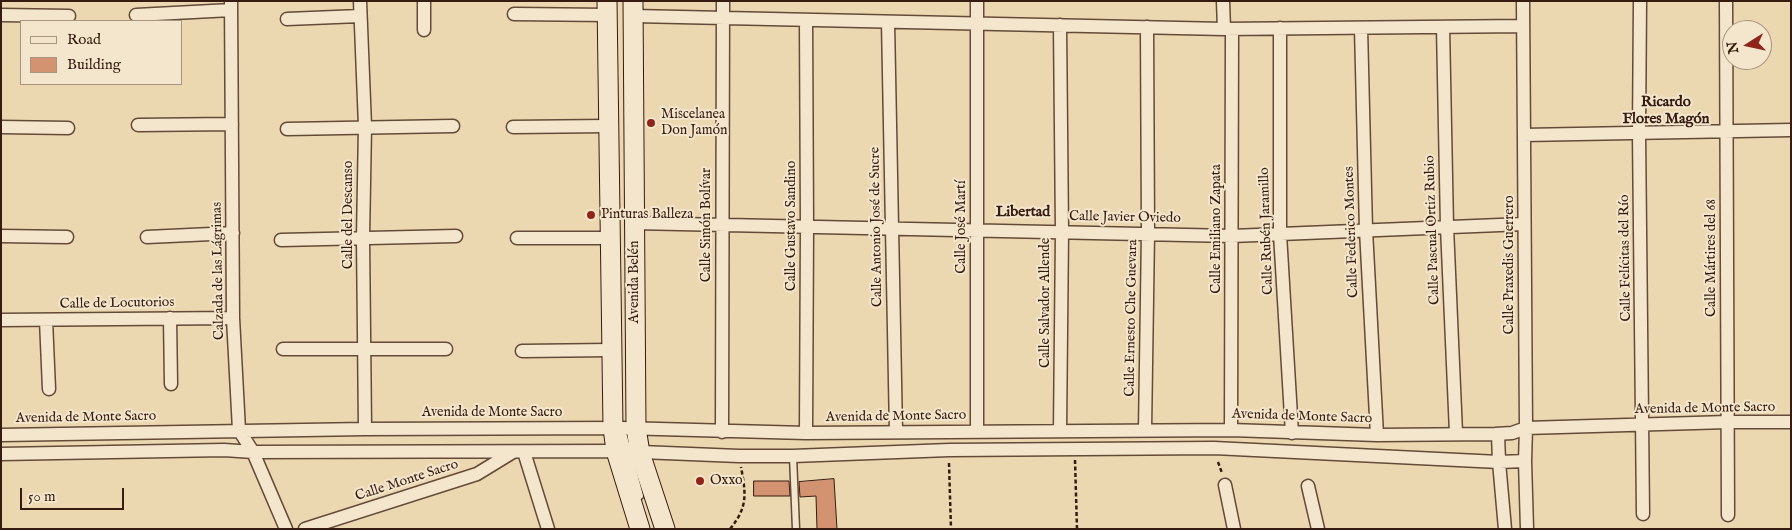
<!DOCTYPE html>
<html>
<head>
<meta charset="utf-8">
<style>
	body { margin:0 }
	#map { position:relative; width:1792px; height:530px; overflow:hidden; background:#ecd8b0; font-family:"IM FELL English",serif }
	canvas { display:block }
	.frame { position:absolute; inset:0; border:2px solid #361b10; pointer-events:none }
	.legend { position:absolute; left:20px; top:20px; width:162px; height:65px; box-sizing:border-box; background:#f3e6cc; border:1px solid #a79581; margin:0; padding:6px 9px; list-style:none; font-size:15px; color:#361b10 }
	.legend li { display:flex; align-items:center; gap:10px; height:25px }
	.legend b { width:25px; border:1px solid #a79581 }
	.north { position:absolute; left:1722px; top:20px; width:50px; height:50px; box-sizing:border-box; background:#f3e6cc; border:1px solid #a79581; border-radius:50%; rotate:260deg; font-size:14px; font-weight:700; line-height:20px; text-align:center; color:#361b10 }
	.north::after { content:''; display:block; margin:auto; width:18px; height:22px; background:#8f2418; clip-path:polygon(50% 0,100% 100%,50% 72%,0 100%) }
	.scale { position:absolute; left:20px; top:488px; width:104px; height:22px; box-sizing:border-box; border:2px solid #361b10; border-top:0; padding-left:6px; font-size:15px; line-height:18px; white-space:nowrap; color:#361b10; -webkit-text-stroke:4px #f3e6cc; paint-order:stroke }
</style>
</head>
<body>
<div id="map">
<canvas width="1792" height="530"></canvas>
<div class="frame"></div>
<ul class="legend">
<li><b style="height:6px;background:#f3e6cc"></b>Road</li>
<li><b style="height:14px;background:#d39370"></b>Building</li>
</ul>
<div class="north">N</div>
<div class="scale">50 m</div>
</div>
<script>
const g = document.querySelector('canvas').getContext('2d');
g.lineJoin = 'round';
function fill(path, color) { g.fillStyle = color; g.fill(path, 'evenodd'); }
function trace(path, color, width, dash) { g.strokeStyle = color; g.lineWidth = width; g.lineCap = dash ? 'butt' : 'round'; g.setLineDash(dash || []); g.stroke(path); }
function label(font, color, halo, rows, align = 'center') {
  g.font = font + ' "IM FELL English",serif'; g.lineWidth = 4; g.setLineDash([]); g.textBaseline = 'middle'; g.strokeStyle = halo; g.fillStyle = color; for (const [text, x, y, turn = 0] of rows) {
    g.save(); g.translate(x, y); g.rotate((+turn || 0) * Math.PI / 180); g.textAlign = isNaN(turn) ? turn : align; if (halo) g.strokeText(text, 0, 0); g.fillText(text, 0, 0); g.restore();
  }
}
const building = new Path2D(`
	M834 479 837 529H817L816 496 800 497 799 482Z
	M754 481H789L790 496H754Z`);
fill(building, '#d39370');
trace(building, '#361b10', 1);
const lane = new Path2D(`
	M622 429 640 496
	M793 456 796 529`);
const street = new Path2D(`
	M231 1 233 318 239 430 253 452 286 529
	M360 1 365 126 363 238 365 429
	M424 1V30
	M1223 1 1224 29
	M1523 1 1526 428 1525 461 1527 529
	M1640 1 1639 134 1643 514
	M1726 1 1728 515
	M514 14 608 15
	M1 15 69 16
	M136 15 231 10
	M634 16 1224 29 1523 26
	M287 19 360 16
	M806 20 807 227 806 433
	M888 22 896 432
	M1060 25 1062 232 1060 431
	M1443 27 1447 227 1456 433
	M1280 28V234L1292 433
	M1361 28 1366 230 1377 435
	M138 125 232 124
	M1 127 68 128
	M513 127 608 126
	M287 129 453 126
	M1524 135 1791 130
	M634 223 1232 236 1524 224
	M1 236 67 237
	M147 237 233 233
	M517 238H609
	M281 240 456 236
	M170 318 171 384
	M1 320 233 318
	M46 320 49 389
	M283 349H446
	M522 351 611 350
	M1145 430 1148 233 1147 27
	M1231 430 1232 29
	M977 431V1
	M722 432 723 1
	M1498 434 1499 462 1505 529
	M1 435 365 429 622 428 806 433 1231 430 1377 435 1495 434 1512 433 1526 428 1728 422H1791
	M524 452 548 529
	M1 454 224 450 253 452 616 451 739 456H793L949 450 1214 448 1499 462 1525 461
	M1225 485 1234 529
	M1308 486 1318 529
	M305 529 477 474 513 452`);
const secondary = new Path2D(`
	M607 1 613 428 616 451 640 529
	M633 1 636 428 640 453 665 529`);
trace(lane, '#644a38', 9);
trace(street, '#644a38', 15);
trace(secondary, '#361b10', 21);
trace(new Path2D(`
	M1075 460 1077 529
	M1218 462 1222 473
	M949 463 951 529
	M730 529C748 507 746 494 741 467`), '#361b10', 2.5, [4, 2.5]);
trace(lane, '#f3e6cc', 6);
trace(street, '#f3e6cc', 12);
trace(secondary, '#f3e6cc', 19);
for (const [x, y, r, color] of [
	[651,123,5,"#8f2418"],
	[591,215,5,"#8f2418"],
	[700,481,5,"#8f2418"]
]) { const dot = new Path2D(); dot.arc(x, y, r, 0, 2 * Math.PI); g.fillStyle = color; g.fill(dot); trace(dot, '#f3e6cc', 2); }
label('14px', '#361b10', '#f3e6cc', [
	["Miscelanea",661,115],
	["Don Jamón",661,131],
	["Pinturas Balleza",601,215],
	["Oxxo",710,481]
], 'left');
label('14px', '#361b10', '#f3e6cc', [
	["Calle del Descanso",349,215,-90],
	["Calle Javier Oviedo",1125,218,1],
	["Calle Simón Bolívar",707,225,-90],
	["Calle Gustavo Sandino",792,226,-90],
	["Calle Antonio José de Sucre",877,227,-91],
	["Calle José Martí",962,227,-90],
	["Calle Emiliano Zapata",1217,229,-90],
	["Calle Pascual Ortiz Rubio",1433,230,-92],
	["Calle Rubén Jaramillo",1267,231,-92],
	["Calle Federico Montes",1352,232,-92],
	["Calle Felícitas del Río",1626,258,-91],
	["Calle Mártires del 68",1712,258,-90],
	["Calle Praxedis Guerrero",1510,265,-90],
	["Calzada de las Lágrimas",219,271,-91],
	["Avenida Belén",635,282,-90],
	["Calle Salvador Allende",1046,303,-90],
	["Calle de Locutorios",117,304,-1],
	["Calle Ernesto Che Guevara",1132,318,-89],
	["Avenida de Monte Sacro",1705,409,-1],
	["Avenida de Monte Sacro",492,413],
	["Avenida de Monte Sacro",896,417,-1],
	["Avenida de Monte Sacro",1302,417,2],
	["Avenida de Monte Sacro",86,418,-1],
	["Calle Monte Sacro",407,481,-18]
]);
label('bold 15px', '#361b10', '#f3e6cc', [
	["Ricardo",1666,103],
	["Flores Magón",1666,120],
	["Libertad",1023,213]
]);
</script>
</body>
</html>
